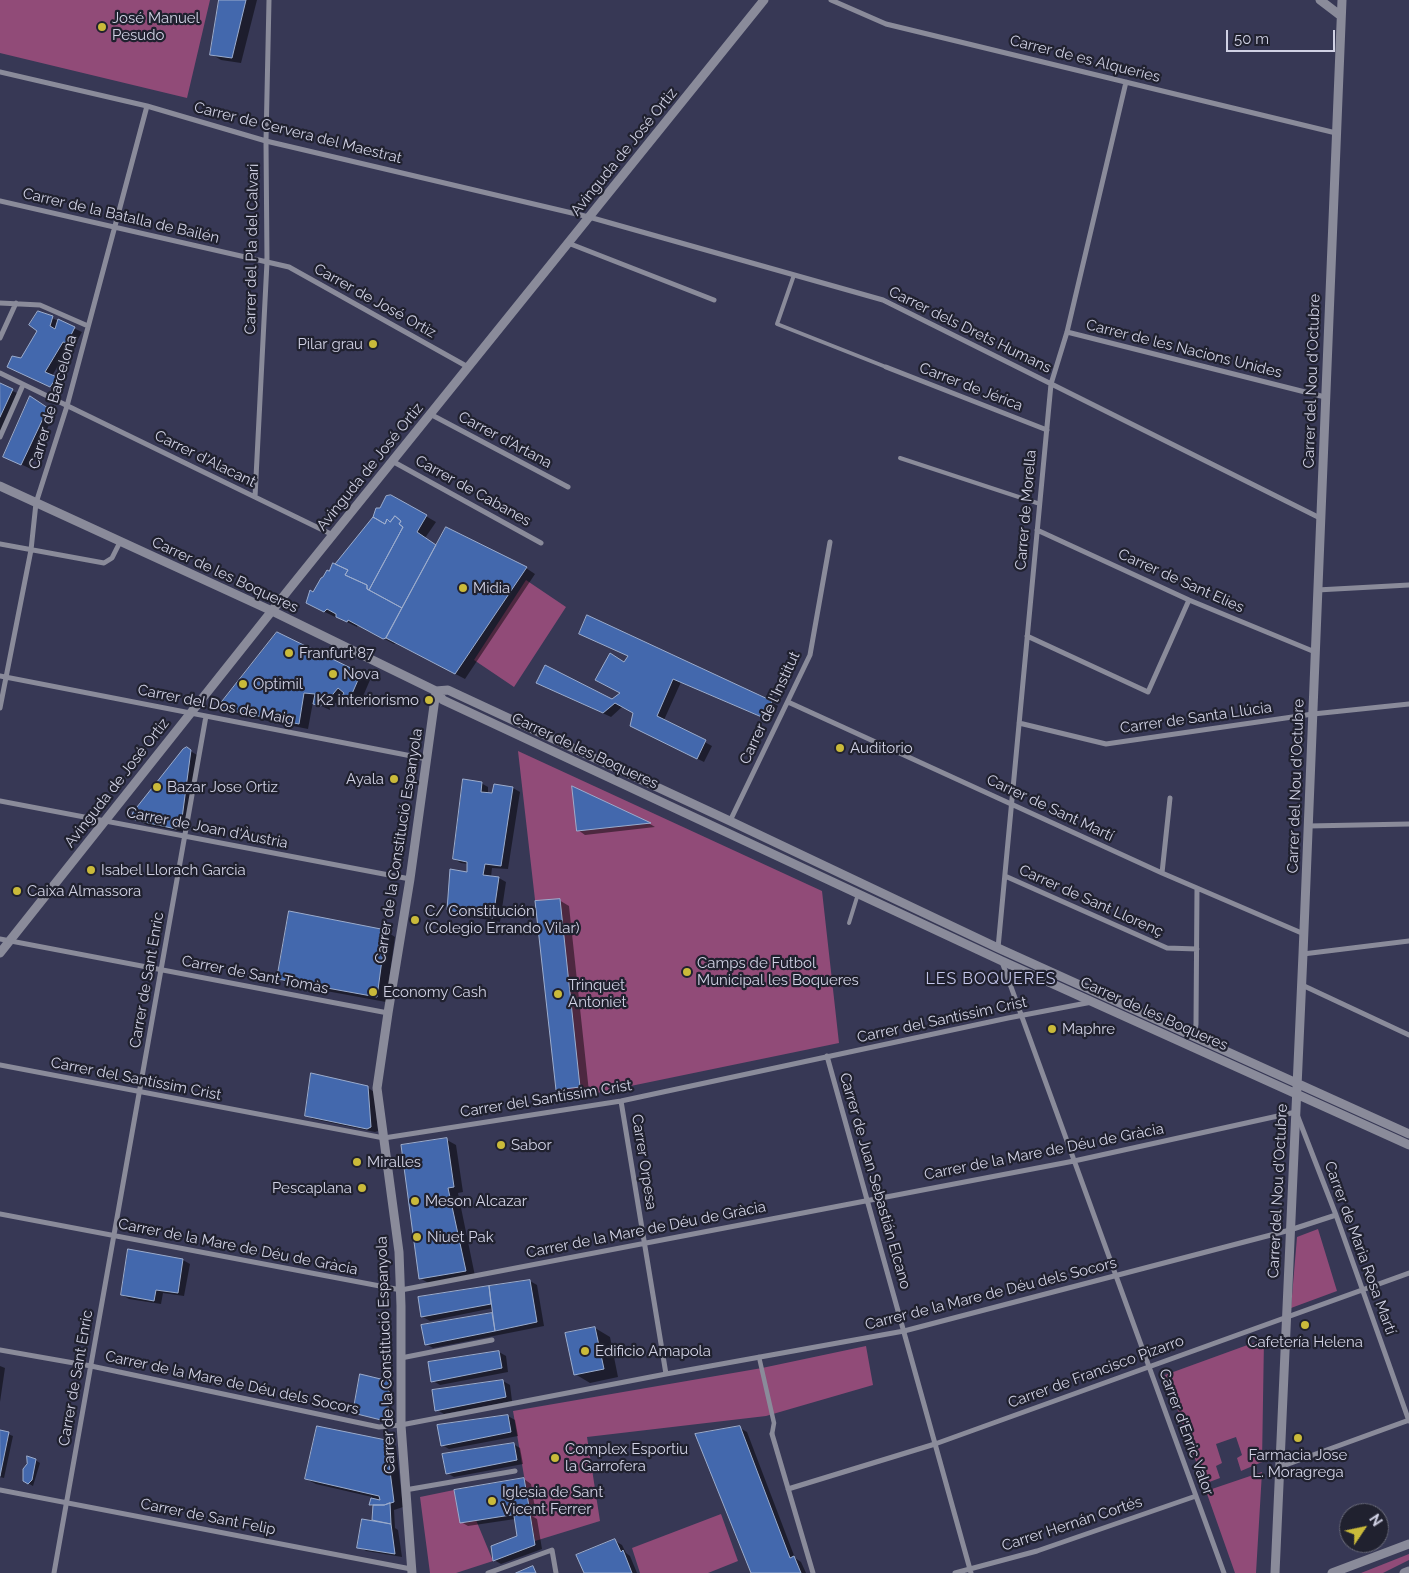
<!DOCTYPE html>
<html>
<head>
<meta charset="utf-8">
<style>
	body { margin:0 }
	#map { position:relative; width:1409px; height:1573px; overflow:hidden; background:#373855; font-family:Raleway,sans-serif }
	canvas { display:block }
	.north { position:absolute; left:1339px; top:1503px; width:50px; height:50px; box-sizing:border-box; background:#20212f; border:1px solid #666777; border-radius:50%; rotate:56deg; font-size:14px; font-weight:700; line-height:20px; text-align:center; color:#d0d1e4 }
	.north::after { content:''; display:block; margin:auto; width:18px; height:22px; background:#caba3a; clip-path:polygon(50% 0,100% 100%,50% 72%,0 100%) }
	.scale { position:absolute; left:1226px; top:30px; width:109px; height:22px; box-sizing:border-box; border:2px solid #d0d1e4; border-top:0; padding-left:6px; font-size:15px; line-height:18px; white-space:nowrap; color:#d0d1e4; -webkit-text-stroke:4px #20212f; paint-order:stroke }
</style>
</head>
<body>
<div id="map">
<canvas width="1409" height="1573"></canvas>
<div class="north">N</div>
<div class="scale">50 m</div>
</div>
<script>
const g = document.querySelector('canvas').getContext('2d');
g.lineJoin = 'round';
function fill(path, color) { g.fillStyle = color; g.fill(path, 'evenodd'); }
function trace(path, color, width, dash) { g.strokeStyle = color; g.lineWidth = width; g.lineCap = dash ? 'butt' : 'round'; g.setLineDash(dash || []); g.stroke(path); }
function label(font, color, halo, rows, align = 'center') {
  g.font = font + ' Raleway,sans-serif'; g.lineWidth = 4.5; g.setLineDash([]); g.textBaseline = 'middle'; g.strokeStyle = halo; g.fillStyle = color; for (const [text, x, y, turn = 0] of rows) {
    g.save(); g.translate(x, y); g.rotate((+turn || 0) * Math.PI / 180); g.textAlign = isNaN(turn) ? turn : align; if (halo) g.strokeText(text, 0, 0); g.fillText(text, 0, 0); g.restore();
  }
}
fill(new Path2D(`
	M0 0H210L187 98 0 53Z
	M526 580 566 607 514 687 474 660Z
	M518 751 822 891 839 1043 558 1101Z
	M1318 1229 1337 1291 1291 1308 1297 1237Z
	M1264 1339 1262 1462 1241 1471 1237 1458 1242 1455 1236 1437 1216 1444 1222 1463 1216 1466 1220 1478 1204 1484 1165 1375Z
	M866 1346 873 1385 766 1416 587 1437 600 1521 535 1541 513 1411 762 1368Z
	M1262 1472 1256 1573H1235L1206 1491Z
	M454 1490 460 1522 476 1520 493 1561 456 1573H430L420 1497Z
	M721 1514 738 1561 708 1573H640L632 1548Z
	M1409 1554V1560L1383 1573H1361Z`), '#914b78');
fill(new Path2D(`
	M220 0H257L241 63 221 60 211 54Z
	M52 318 82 332 74 346 70 345 52 376 63 382 58 390 15 370Z
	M0 385 19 394 0 435Z
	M37 402 54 414 29 468 12 460Z
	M391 496 436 522 425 538 437 546 526 568 535 574 465 679 396 643 394 644 358 625 357 627 337 617V615L335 617 317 608 313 593Z
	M624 663 771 702 778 706 771 721 681 682 664 720 712 746 704 762 639 730 634 712 623 706 611 717 545 686 612 701 622 693Z
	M360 674 370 680 358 708 342 700 339 704 329 701 330 710 313 702 308 729 228 713 219 708Z
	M187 749 197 755 184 832 147 825 136 819Z
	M481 783 488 787V794L493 795 513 788 520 792 508 869 492 868 491 877 499 878 506 882 500 922 455 914 448 910 468 873 469 864 461 863 454 859Z
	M573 788 650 824 655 827 585 835 578 830Z
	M559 900 569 906 589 1092 566 1094 557 1089Z
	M386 931 395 937 386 1002 288 984 279 979Z
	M367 1087 374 1092 378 1131 375 1132 313 1119 306 1115Z
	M447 1140 456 1145 463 1192 458 1193 475 1276 430 1284 420 1278Z
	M183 1260 190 1264 184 1296 163 1293 161 1304 129 1299 122 1295Z
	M530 1281 537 1285 544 1326 433 1348 426 1344 422 1326 494 1314 493 1308 430 1321 423 1317 419 1298Z
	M595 1328 610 1337 618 1377 590 1383 575 1374Z
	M499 1352 506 1356 508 1372 440 1385 433 1381Z
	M0 1366 5 1368 0 1402Z
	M503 1381 510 1385 512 1401 444 1414 437 1410Z
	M388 1382 393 1384 392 1394 394 1396 391 1409 393 1411 390 1423 355 1413Z
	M508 1416 515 1420 518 1436 449 1449 442 1445Z
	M740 1428 747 1432 795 1558 801 1562 806 1573H752Z
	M0 1431 13 1436 4 1478 0 1477Z
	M386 1441 396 1446 403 1507 394 1510 395 1528 398 1530 402 1557 366 1551 359 1547 380 1523 373 1519 374 1507 370 1505 372 1497 316 1484 306 1479Z
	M513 1444 520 1448 523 1464 454 1477 447 1473Z
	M35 1460 40 1463 33 1486 24 1481Z
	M524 1479 531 1484 536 1515 532 1516 537 1519 542 1549 501 1564 494 1560 519 1537 515 1519 468 1526 461 1522Z
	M615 1541 622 1545 626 1553 630 1556 637 1573H585Z`), '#0007');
const building = new Path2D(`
	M219 0H246L232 58 210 55Z
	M38 311 53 316 50 326 55 329 58 319 75 327 67 343 63 342 45 372 57 377 50 387 7 367 12 356 21 358 37 331 29 325Z
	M0 383 13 389 0 417Z
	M30 396 48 408 21 465 3 457Z
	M391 495 427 515 417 532 436 545 402 608 369 590 403 527 399 524 401 521 395 516 390 522 387 519 385 524 373 517 376 508H380L386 496Z
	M395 516 401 521 399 524 403 527 369 590 367 589V585L345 575 348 570 335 564 373 517 385 524 387 519 390 522Z
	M446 527 527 567 455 674 386 638Z
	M333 563 348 570 345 575 367 585V589L402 608 386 638 383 639 348 620 347 622 336 617V614L327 609 324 612 306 603 310 590 313 592 321 578 323 577 327 570 329 571Z
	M587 615 772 701 764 718 673 679 657 716 706 740 697 759 630 726 633 713 615 703 603 713 536 683 545 665 612 699 620 693 595 680 610 653 624 662 628 656 579 634Z
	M277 632 361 673 348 703 339 700 344 693 338 688 329 699 320 697 321 706 313 704 315 694 304 693 299 724 217 708Z
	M187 747 191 750 181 826 176 829 135 820 132 815 133 812 183 749Z
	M463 779 482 782 481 792 492 793 494 784 513 787 501 866 485 864 483 875 499 877 493 918 447 910 450 869 467 872V862L453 859Z
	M572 786 651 823 577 831Z
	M560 899 580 1087 556 1090 535 901Z
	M289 911 386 930 377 997 277 979Z
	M311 1073 368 1086 371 1127 367 1129 305 1116Z
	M447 1138 454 1187 448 1188 466 1271 419 1279 401 1145Z
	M128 1249 183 1259 178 1293 156 1290 154 1301 121 1295Z
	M530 1280 537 1322 495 1331 489 1286Z
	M489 1286 491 1304 421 1317 418 1297Z
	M492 1313 495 1331 425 1345 421 1325Z
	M595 1327 604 1369 574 1375 565 1333Z
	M499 1351 502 1368 431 1382 428 1362Z
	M360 1374 389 1381 388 1391 390 1392 387 1407H389L385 1421 353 1413Z
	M503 1380 506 1397 435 1411 432 1390Z
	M508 1415 511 1432 441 1446 437 1425Z
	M317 1426 386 1440 394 1502 384 1505H369L371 1498 380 1500 379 1496 305 1479Z
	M740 1426 790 1558 794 1556 801 1573H751L695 1434Z
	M0 1430 9 1432 0 1476Z
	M514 1443 517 1460 446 1474 442 1454Z
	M27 1456 36 1459 32 1480 28 1484 23 1481V1469L27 1464Z
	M524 1478 530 1512 460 1523 454 1490Z
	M390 1503 391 1524 372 1520 373 1505H384Z
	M530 1514 535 1545 493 1561 491 1546 517 1536 514 1516Z
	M362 1519 391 1524 395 1554 357 1548Z
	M615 1539 621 1552 623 1550 632 1573H584L576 1555Z
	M533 1566 536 1573H516Z`);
fill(building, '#4368ad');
trace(building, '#9baccd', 1);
trace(new Path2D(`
	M794 275 777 324 886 367
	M900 458 1040 504
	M849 923 858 894`), '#8a8b9a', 4);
trace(new Path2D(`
	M759 1357 774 1423 772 1434`), '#8a8b9a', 4.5);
trace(new Path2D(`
	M831 0 886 24 1336 133
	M0 72 147 106 266 141 589 217 883 300 1320 518
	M0 201 289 267 468 367
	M568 243 714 300
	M0 303 40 305 88 326
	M1067 332 1325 397
	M0 338 16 303
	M886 367 1047 430
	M0 373 333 535
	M430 414 568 487
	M0 437 23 385
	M392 461 541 543
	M255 497 267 262 266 141 269 0
	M1037 530 1189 600 1315 652
	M0 544 104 563 112 558 120 542
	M1317 590 1409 585
	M1027 636 1148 692 1189 600
	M0 676 427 759
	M788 702 1162 873 1304 934
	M0 708 31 550 36 503 67 406 147 106
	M1019 723 1106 744 1313 714 1409 704
	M0 801 410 879
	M730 821 810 655 830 542
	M1308 826 1409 824
	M1162 873 1170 798
	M1005 876 1167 948 1197 949
	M0 939 388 1013
	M998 948 1051 384 1067 332 1126 82
	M1303 954 1409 941
	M1002 962 1224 1573
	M1302 985 1409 1035
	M1194 1037 1196 1024 1197 888
	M827 1056 971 1573
	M0 1065 384 1138 621 1101 1008 1018 1092 1002
	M621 1101 666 1374
	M0 1214 401 1290 1074 1161 1296 1112 1336 1215 1409 1421
	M0 1350 91 1366 379 1427 401 1425 666 1374 904 1331 1290 1230 1336 1215
	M401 1358 492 1340
	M772 1434 813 1573
	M1280 1467 1409 1420
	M788 1489 935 1444 1409 1273
	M0 1490 411 1569
	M405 1490 515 1471
	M54 1573 206 716
	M488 1573 552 1550 556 1573
	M955 1573 1037 1551 1196 1496`), '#8a8b9a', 5);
trace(new Path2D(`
	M1320 0 1341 16
	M0 486 272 611 436 691 443 700 1002 961 1409 1145
	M436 691 448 690 730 821 998 948 1409 1134
	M0 953 290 588 764 0
	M412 1573 401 1425V1306L399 1252 377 1088 388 1013 410 879 436 691
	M1275 1573 1303 954 1342 0
	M1332 1573 1409 1544
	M1404 1573 1409 1571`), '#8a8b9a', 9);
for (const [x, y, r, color] of [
	[102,27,5,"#caba3a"],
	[373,344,5,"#caba3a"],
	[463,588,5,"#caba3a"],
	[289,653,5,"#caba3a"],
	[333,674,5,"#caba3a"],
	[243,684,5,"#caba3a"],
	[429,700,5,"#caba3a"],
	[840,748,5,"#caba3a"],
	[394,779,5,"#caba3a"],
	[157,787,5,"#caba3a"],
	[91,870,5,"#caba3a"],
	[17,891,5,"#caba3a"],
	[415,920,5,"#caba3a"],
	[687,972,5,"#caba3a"],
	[373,992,5,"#caba3a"],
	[558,994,5,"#caba3a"],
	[1052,1029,5,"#caba3a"],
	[501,1145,5,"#caba3a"],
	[357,1162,5,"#caba3a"],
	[362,1188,5,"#caba3a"],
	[415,1201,5,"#caba3a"],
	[417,1237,5,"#caba3a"],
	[1305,1325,5,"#caba3a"],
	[585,1351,5,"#caba3a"],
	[1298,1438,5,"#caba3a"],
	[555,1458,5,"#caba3a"],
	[492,1501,5,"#caba3a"]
]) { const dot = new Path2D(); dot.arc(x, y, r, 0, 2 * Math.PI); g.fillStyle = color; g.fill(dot); trace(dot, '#20212f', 2); }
label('15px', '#d0d1e4', '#20212f', [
	["José Manuel",112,18],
	["Pesudo",112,35],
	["Pilar grau",363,344,"right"],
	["Midia",473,588],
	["Franfurt 87",299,653],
	["Nova",343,674],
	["Optimil",253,684],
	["K2 interiorismo",419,700,"right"],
	["Auditorio",850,748],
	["Ayala",384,779,"right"],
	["Bazar Jose Ortiz",167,787],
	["Isabel Llorach Garcia",101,870],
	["Caixa Almassora",27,891],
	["C/ Constitución",425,911],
	["(Colegio Errando Vilar)",425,928],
	["Camps de Futbol",697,963],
	["Municipal les Boqueres",697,980],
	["Trinquet",568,985],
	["Antoniet",568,1002],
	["Economy Cash",383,992],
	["Maphre",1062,1029],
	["Sabor",511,1145],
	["Miralles",367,1162],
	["Pescaplana",352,1188,"right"],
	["Meson Alcazar",425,1201],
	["Niuet Pak",427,1237],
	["Cafetería Helena",1305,1342,"center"],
	["Edificio Amapola",595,1351],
	["Complex Esportiu",565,1449],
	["la Garrofera",565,1466],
	["Farmacia Jose",1298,1455,"center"],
	["L. Moragrega",1298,1472,"center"],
	["Iglesia de Sant",502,1492],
	["Vicent Ferrer",502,1509]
], 'left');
label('15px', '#d0d1e4', '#20212f', [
	["Carrer de es Alqueries",1085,59,14],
	["Carrer de Cervera del Maestrat",298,133,14],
	["Avinguda de José Ortiz",624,152,-51],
	["Carrer de la Batalla de Bailén",121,216,13],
	["Carrer del Pla del Calvari",252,249,-89],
	["Carrer de José Ortiz",375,301,29],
	["Carrer dels Drets Humans",970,330,26],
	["Carrer de les Nacions Unides",1184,349,14],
	["Carrer del Nou d'Octubre",1312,381,-88],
	["Carrer de Jérica",971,387,21],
	["Carrer de Barcelona",53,402,-74],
	["Carrer d'Artana",505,440,28],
	["Carrer d'Alacant",205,459,26],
	["Avinguda de José Ortiz",370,467,-51],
	["Carrer de Cabanes",473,491,29],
	["Carrer de Morella",1026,510,-85],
	["Carrer de les Boqueres",225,575,25],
	["Carrer de Sant Elies",1181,581,24],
	["Carrer del Dos de Maig",216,705,11],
	["Carrer de l'Institut",770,708,-65],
	["Carrer de Santa Llúcia",1196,718,-8],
	["Carrer de les Boqueres",585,751,25],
	["Avinguda de José Ortiz",117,783,-52],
	["Carrer del Nou d'Octubre",1296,786,-88],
	["Carrer de Sant Martí",1050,808,25],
	["Carrer de Joan d'Àustria",207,828,11],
	["Carrer de la Constitució Espanyola",399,846,-81],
	["Carrer de Sant Llorenç",1091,901,24],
	["Carrer de Sant Tomàs",255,975,11],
	["Carrer de Sant Enric",147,980,-80],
	["Carrer de les Boqueres",1154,1014,24],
	["Carrer del Santíssim Crist",942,1020,-12],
	["Carrer del Santíssim Crist",136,1079,11],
	["Carrer del Santíssim Crist",546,1099,-9],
	["Carrer de la Mare de Déu de Gràcia",1044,1152,-11],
	["Carrer Orpesa",644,1162,81],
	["Carrer de Juan Sebastián Elcano",875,1181,74],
	["Carrer del Nou d'Octubre",1278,1191,-87],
	["Carrer de la Mare de Déu de Gràcia",646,1230,-11],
	["Carrer de la Mare de Déu de Gràcia",238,1247,11],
	["Carrer de Maria Rosa Martí",1360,1248,70],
	["Carrer de la Mare de Déu dels Socors",991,1294,-14],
	["Carrer de la Constitució Espanyola",386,1355,-92],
	["Carrer de Francisco Pizarro",1096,1372,-20],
	["Carrer de Sant Enric",76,1378,-80],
	["Carrer de la Mare de Déu dels Socors",232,1383,12],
	["Carrer d'Enric Valor",1186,1432,70],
	["Carrer de Sant Felip",208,1517,11],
	["Carrer Hernán Cortés",1072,1524,-18]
]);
g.letterSpacing = '1px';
label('16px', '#c4c6eb', '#20212f', [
	["LES BOQUERES",991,979]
]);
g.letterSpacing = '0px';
</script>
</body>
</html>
